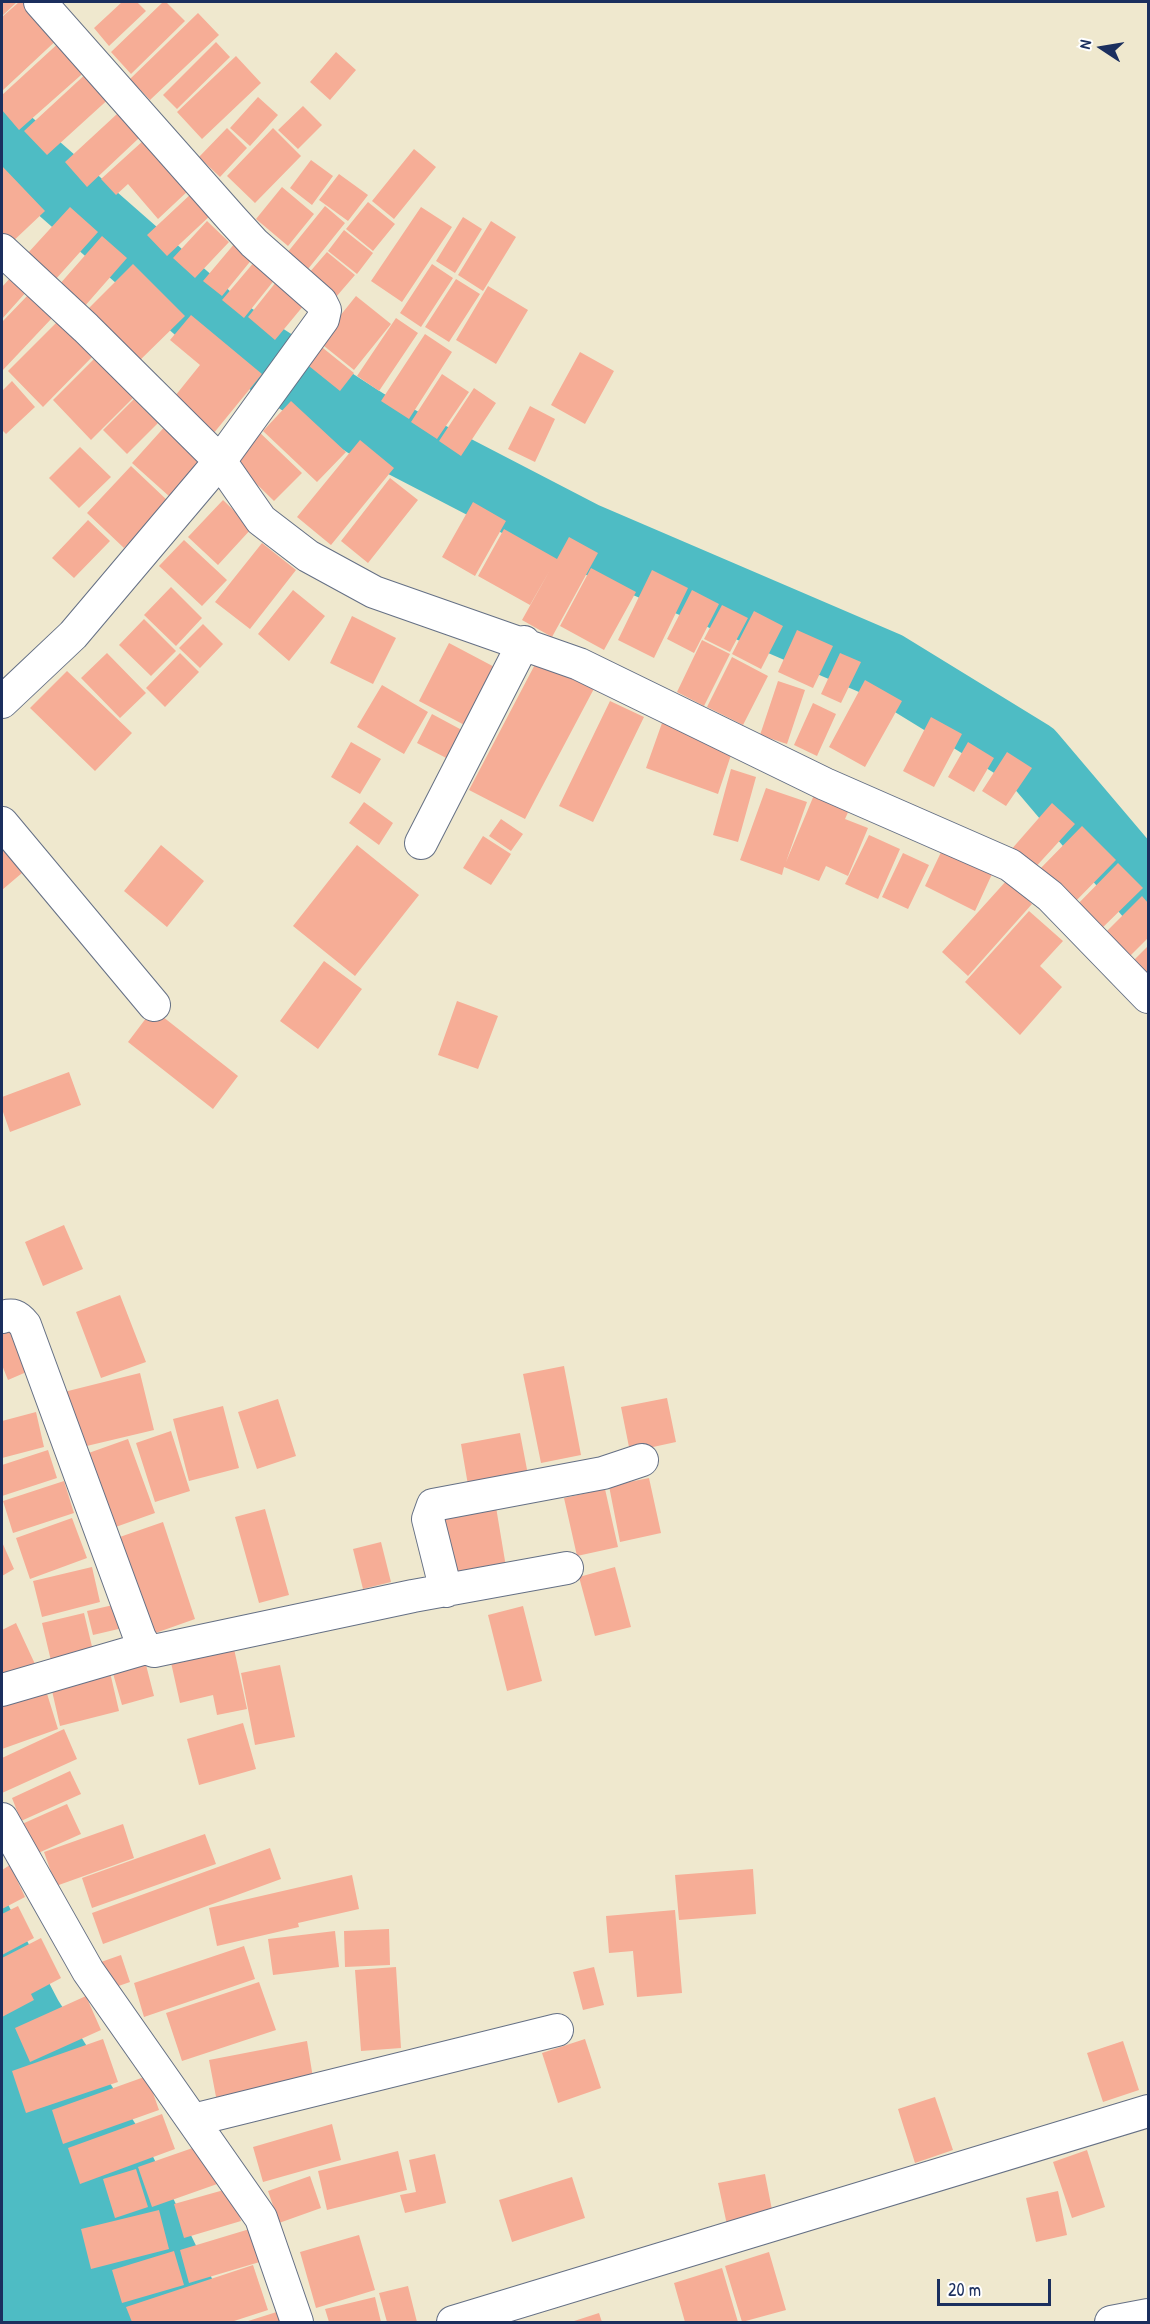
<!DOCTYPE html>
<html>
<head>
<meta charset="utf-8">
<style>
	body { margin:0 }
	#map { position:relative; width:1150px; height:2324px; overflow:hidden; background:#efe8ce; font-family:"Patrick Hand",sans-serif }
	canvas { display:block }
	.frame { position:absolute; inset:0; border:3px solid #1b2f5e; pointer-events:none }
	.north { position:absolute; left:1072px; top:18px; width:60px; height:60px; -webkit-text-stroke:4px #fff; paint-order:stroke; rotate:282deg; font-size:16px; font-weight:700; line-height:24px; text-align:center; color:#1b2f5e }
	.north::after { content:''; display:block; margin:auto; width:21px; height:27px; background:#1b2f5e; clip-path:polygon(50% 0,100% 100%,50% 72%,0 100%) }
	.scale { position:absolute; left:937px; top:2279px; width:114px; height:27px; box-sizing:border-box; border:3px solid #1b2f5e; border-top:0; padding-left:8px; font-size:18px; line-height:21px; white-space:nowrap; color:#1b2f5e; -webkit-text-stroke:4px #fff; paint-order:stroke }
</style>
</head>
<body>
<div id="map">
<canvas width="1150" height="2324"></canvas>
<div class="frame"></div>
<div class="north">N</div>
<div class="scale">20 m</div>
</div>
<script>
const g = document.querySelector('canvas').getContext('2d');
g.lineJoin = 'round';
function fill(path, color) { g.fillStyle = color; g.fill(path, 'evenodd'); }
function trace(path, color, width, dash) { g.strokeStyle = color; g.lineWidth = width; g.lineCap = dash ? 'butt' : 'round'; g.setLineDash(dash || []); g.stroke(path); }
fill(new Path2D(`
	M2 1893 58 2000 143 2136 233 2322H2Z`), '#4ebcc4');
trace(new Path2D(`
	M2 137 223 331 367 424 583 536 886 666 1031 755 1148 893`), '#4ebcc4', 69);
fill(new Path2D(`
	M2 2H17L2 16Z
	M19 2H30L61 36 2 91V17Z
	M122 2H137L146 11 109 46 94 28Z
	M163 2H166L185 21 131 74 111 52Z
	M198 13 219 35 150 100 130 79Z
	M63 39 89 68 19 130 2 110V95Z
	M216 42 230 57 177 109 163 95Z
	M336 52 356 70 330 100 310 82Z
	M236 56 261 83 202 139 177 112Z
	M90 70 113 95 47 155 24 131Z
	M258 97 278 115 250 146 230 128Z
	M303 106 322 125 298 149 278 130Z
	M117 114 139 138 87 187 65 162Z
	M227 128 247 148 220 177 199 157Z
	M273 128 301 156 255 203 227 176Z
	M144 140 190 189 158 219 128 184 116 195 101 179Z
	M414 149 436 167 394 219 372 201Z
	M311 160 333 176 312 205 290 188Z
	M2 166 45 211 9 245 2 237Z
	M339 174 368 195 348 221 319 200Z
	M282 187 314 214 288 246 256 219Z
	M192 193 212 214 167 256 147 235Z
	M368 202 395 224 373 251 346 229Z
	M325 206 345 223 308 269 287 253Z
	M70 207 98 232 55 280 27 254Z
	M421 207 452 227 402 302 371 281Z
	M463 217 482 229 455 273 436 261Z
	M207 221 229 242 195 278 173 258Z
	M491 221 516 237 483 291 458 275Z
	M344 230 373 253 357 274 328 251Z
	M102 236 127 258 84 307 59 285Z
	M235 243 253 258 222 296 203 281Z
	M327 252 355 275 336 297 308 274Z
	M255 261 276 278 244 318 222 300Z
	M133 264 185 316 134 366 83 314Z
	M432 264 453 278 421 327 400 313Z
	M11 277 27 291 2 319V287Z
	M456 279 480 294 449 342 425 327Z
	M276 282 304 305 275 340 248 317Z
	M488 286 528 310 496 364 456 340Z
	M28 295 52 318 2 371V322Z
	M356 296 391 324 354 370 319 342Z
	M191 315 262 374 213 434 171 401 200 365 170 340Z
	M396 318 418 333 379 391 357 376Z
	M60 319 95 354 43 407 8 371Z
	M425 334 452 352 409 419 381 401Z
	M318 344 354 373 340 391 304 362Z
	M102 351 141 390 91 440 53 400Z
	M580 352 614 371 585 424 551 405Z
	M442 374 469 392 437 439 411 422Z
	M12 381 35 407 6 434 2 430V391Z
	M474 388 496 403 461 456 439 441Z
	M134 399 158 423 127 454 103 430Z
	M291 401 346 452 317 482 263 431Z
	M530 406 555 419 535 462 508 449Z
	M168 423 206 458 170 497 132 463Z
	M256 429 302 473 274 501 228 456Z
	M360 440 394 468 331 545 297 517Z
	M80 447 111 477 79 508 49 478Z
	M131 466 168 501 124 548 87 513Z
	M390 478 418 500 368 563 341 541Z
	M223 500 252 528 218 565 188 537Z
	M473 502 506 521 475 576 442 557Z
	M88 520 110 541 74 578 52 558Z
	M504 529 557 559 569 537 598 553 552 637 522 620 550 570 530 605 478 576Z
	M184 540 227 580 202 606 159 566Z
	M262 543 296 570 250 629 215 602Z
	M591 568 636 592 604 650 560 626Z
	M652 570 688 588 654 658 618 640Z
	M171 587 202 618 176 646 144 615Z
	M293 590 325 616 289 661 258 634Z
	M692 590 719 604 694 653 667 639Z
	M722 605 748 618 730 652 704 639Z
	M754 611 783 626 761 669 732 654Z
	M352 616 396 638 373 684 330 663Z
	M144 619 176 651 151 676 119 645Z
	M203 624 223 644 200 668 179 648Z
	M797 630 833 646 813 688 778 672Z
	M702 640 730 654 704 706 677 692Z
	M449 643 502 671 472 729 419 701Z
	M107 653 146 693 120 718 81 678Z
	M180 653 199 672 165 707 146 688Z
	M541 653 597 683 525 819 469 790Z
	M840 653 861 662 841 703 821 694Z
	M732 657 768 676 743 725 707 707Z
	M67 671 132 733 95 771 30 708Z
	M865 680 902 701 865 767 829 747Z
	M778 681 805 690 787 744 760 735Z
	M382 685 428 712 404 754 357 727Z
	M610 701 644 717 593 822 559 806Z
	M813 703 836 714 817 756 794 745Z
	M432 714 473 736 458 764 417 743Z
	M931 717 962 734 934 787 903 771Z
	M662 723 733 749 718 794 646 768Z
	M351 742 381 759 360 794 331 777Z
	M968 742 994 758 974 792 948 777Z
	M1007 752 1032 768 1006 806 982 791Z
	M731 769 756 777 738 842 713 835Z
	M766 788 807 802 786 862 814 795 849 810 845 819 868 828 848 876 826 866 819 881 784 867 782 875 740 860Z
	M364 802 393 823 379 845 349 823Z
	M1052 803 1075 824 1032 871 1010 851Z
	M501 819 523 834 511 851 489 836Z
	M1082 826 1116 860 1071 906 1036 873Z
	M869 835 900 849 878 899 845 884Z
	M483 836 511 854 491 885 463 868Z
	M161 845 204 881 167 927 124 891Z
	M357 845 419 895 355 976 293 926Z
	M2 848 22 873 2 890Z
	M943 848 993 872 975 911 925 886Z
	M903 853 929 865 908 909 882 897Z
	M1118 863 1143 888 1096 934 1072 910Z
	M1007 880 1032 904 968 976 942 952Z
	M1142 896 1148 903V938L1124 962 1100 938Z
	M1029 911 1063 941 1040 966 1062 987 1020 1035 965 982Z
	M1148 946V991L1126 968Z
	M324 961 362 989 318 1049 280 1021Z
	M457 1001 498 1016 478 1069 438 1055Z
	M153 1009 238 1076 213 1109 128 1042Z
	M69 1072 81 1105 10 1132 2 1109V1097Z
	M64 1225 83 1269 43 1286 25 1242Z
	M120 1295 146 1362 101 1378 76 1312Z
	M18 1322 38 1367 8 1380 2 1365V1330Z
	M564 1366 581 1455 541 1463 523 1374Z
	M140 1373 154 1430 74 1449 60 1393Z
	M667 1398 676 1442 630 1452 621 1407Z
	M278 1399 296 1456 257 1469 238 1412Z
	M223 1406 239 1468 189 1481 173 1419Z
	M36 1412 44 1447 2 1458V1421Z
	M171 1431 190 1491 155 1502 136 1443Z
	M520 1433 529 1480 469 1491 461 1444Z
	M128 1439 155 1513 110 1529 83 1455Z
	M48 1450 57 1478 2 1496V1465Z
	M649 1478 661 1533 620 1542 609 1486Z
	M64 1481 74 1513 13 1533 3 1501Z
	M605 1489 618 1547 577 1556 564 1498Z
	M496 1507 507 1573 453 1583 441 1517Z
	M265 1509 289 1595 259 1603 235 1517Z
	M72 1518 87 1558 30 1579 16 1538Z
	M163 1522 195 1619 147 1636 114 1539Z
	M2 1542 14 1569 2 1576Z
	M381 1542 391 1582 363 1589 353 1549Z
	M92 1567 100 1602 42 1617 33 1581Z
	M615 1567 631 1627 595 1636 579 1577Z
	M122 1603 127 1627 93 1635 87 1611Z
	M523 1606 542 1681 507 1691 488 1615Z
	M84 1613 94 1655 52 1665 42 1623Z
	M16 1623 35 1664 2 1679V1630Z
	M233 1644 247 1709 217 1715 213 1695 180 1703 170 1658Z
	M145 1661 154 1696 122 1705 112 1670Z
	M280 1665 295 1737 255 1745 241 1673Z
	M109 1668 119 1711 60 1726 50 1682Z
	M44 1684 58 1729 2 1749V1698Z
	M243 1723 256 1769 199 1785 187 1739Z
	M64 1729 77 1759 2 1793V1758Z
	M70 1771 81 1794 21 1821 12 1798Z
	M67 1804 81 1834 36 1854 22 1824Z
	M123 1824 134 1858 56 1886 44 1852Z
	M205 1834 216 1864 92 1908 82 1878Z
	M270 1848 281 1879 103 1944 92 1913Z
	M10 1865 25 1897 2 1909V1870Z
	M753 1869 756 1914 679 1920 675 1875Z
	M352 1875 359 1909 298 1923 299 1927 217 1946 209 1908Z
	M18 1906 34 1938 2 1955V1914Z
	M675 1910 682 1993 637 1997 633 1951 609 1953 606 1916Z
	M389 1929 390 1965 345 1967 344 1931Z
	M335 1931 339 1967 273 1975 268 1939Z
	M41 1938 61 1978 31 1994 34 2000 2 2017V1958Z
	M244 1946 255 1979 144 2017 134 1983Z
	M121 1955 130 1982 110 1989 101 1962Z
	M396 1967 401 2048 361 2051 355 1970Z
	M594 1967 604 2005 583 2010 573 1972Z
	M259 1982 276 2030 182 2061 166 2013Z
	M86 1996 101 2030 30 2062 15 2028Z
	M103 2039 118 2082 26 2113 12 2071Z
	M585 2039 601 2088 558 2103 542 2053Z
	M307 2041 314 2084 217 2102 209 2060Z
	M1123 2041 1139 2090 1103 2102 1087 2053Z
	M147 2076 159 2110 63 2144 52 2110Z
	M935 2097 953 2150 915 2163 898 2109Z
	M162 2114 175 2149 80 2184 68 2148Z
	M332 2124 341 2160 263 2182 253 2147Z
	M207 2143 220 2183 152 2207 138 2167Z
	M1087 2150 1105 2207 1072 2218 1053 2162Z
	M398 2151 407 2190 327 2210 318 2171Z
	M435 2154 446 2203 405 2213 400 2195 416 2192 409 2160Z
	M136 2169 148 2207 115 2218 103 2179Z
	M765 2174 773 2215 727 2225 718 2183Z
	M310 2176 321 2208 279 2223 268 2191Z
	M572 2177 585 2218 512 2242 499 2200Z
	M231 2188 241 2221 184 2238 174 2204Z
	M1058 2191 1067 2235 1036 2242 1026 2198Z
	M159 2210 169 2249 91 2269 81 2229Z
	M253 2228 263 2261 189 2283 180 2250Z
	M359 2235 375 2290 316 2308 300 2252Z
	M174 2251 184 2285 122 2303 112 2270Z
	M769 2252 786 2310 742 2322 725 2266Z
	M253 2265 268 2310 231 2322H132L126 2307Z
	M722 2268 738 2322H685L674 2283Z
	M408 2286 417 2322H387L379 2293Z
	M375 2297 381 2322H329L325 2309Z
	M283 2310 287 2322H245Z
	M599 2313 602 2322H571Z`), '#f6ad96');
const minor = new Path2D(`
	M2 250 86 328 220 461 261 520 308 556 374 592 579 664 825 784 1010 865 1050 896 1148 997
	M2 702 73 635 220 461 323 319 325 310 321 302 254 243 233 220 40 2
	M2 823 154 1005
	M421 843 524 642
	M2 1317C13 1314 17 1315 25 1325L140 1638 146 1648 154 1651 413 1596 567 1568
	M446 1591 428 1519 433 1505 603 1473 642 1460
	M2 1690 146 1648
	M2 1819 88 1971 261 2218 297 2322
	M193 2120 557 2030
	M453 2322 1148 2111
	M1111 2322 1148 2315`);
trace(minor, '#657085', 34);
trace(minor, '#fff', 32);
</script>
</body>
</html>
